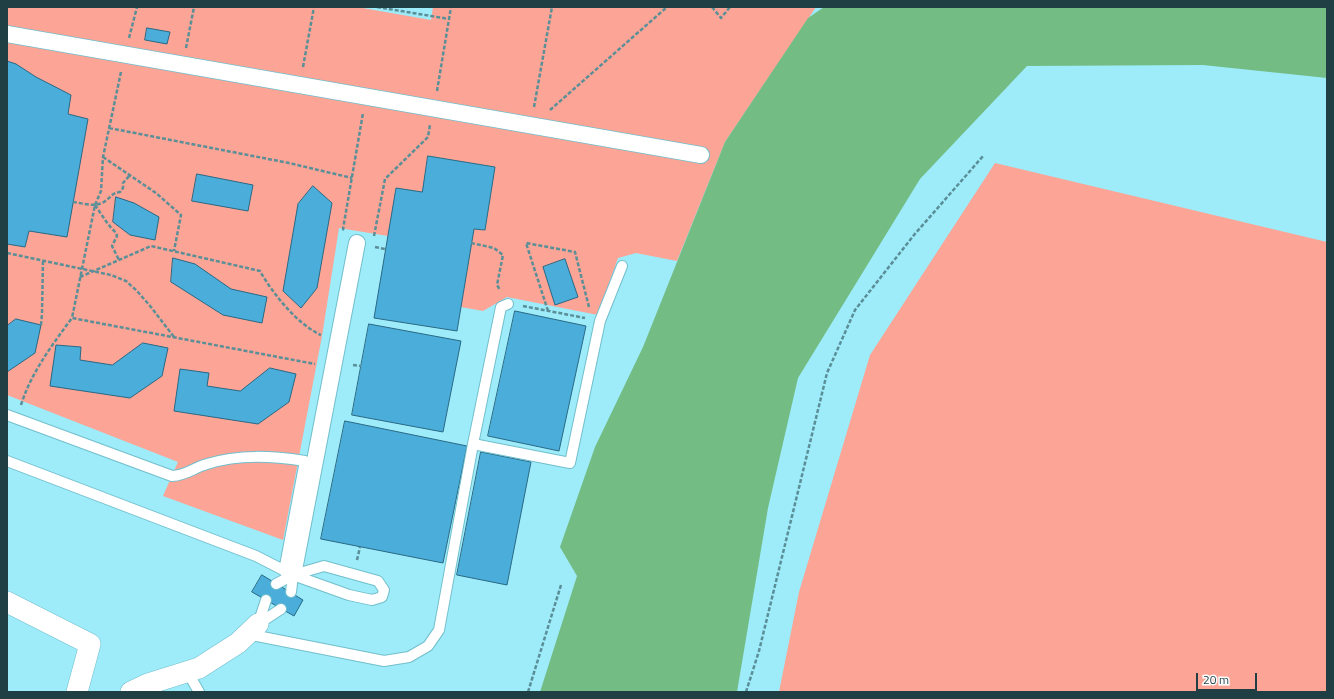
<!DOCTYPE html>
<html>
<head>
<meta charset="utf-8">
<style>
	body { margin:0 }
	#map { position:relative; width:1334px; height:699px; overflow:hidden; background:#9eebf9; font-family:"Titillium Web",sans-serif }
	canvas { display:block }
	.frame { position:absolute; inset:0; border:8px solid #1f3f45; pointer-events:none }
	.scale { position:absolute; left:1196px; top:673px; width:61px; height:18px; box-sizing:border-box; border:2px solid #1f3f45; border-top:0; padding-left:5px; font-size:12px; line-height:14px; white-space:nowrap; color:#1f3f45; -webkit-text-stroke:3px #fdfdfd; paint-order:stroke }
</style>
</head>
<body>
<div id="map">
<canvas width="1334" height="699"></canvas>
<div class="frame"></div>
<div class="scale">20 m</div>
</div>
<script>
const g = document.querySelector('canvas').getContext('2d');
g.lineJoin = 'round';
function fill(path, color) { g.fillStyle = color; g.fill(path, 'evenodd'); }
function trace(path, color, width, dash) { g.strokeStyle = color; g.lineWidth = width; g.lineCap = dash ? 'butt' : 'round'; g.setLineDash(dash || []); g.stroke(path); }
fill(new Path2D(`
	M7 7H357L431 20 433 7H816L725 142 677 261 636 253 618 258 598 315 507 297 483 311 461 307 474 229 485 230 495 167 428 156 422 192 396 188 388 236 339 228 322 336 283 540 163 496 178 462 7 395Z
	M995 163 1327 242V692H779L799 592 870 355Z`), '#fca495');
fill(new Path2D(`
	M824 7H1327V78L1203 65 1027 66 920 179 798 378 768 508 737 692H540L577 576 560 547 595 447 643 347 725 142 808 18Z`), '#73bd84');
const building = new Path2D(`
	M147 28 170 32 167 44 145 40Z
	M7 61 16 64 36 77 71 95 68 114 88 119 67 237 29 231 25 247 7 244Z
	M428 156 495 167 485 230 474 229 457 331 374 318 396 188 422 192Z
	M197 174 253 185 248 211 192 201Z
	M313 186 332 203 317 288 301 308 283 291 298 204Z
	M116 197 134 203 159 217 155 240 130 235 113 222Z
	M173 258 195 264 231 289 267 297 262 323 223 315 171 282Z
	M565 259 578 297 555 305 543 267Z
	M515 311 586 326 559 451 488 436Z
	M16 319 41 325 35 353 7 372V326Z
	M369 324 461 341 443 432 352 415Z
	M143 343 168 348 162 376 130 398 50 386 56 345 81 347 80 360 112 365Z
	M270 368 296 374 289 402 258 424 174 411 180 369 209 373 207 386 240 391Z
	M345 421 467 446 443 563 321 539Z
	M481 452 531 462 507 585 457 575Z
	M262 575 303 600 294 616 252 592Z`);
fill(building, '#4badd9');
trace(building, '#296985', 1);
const service = new Path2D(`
	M7 415 172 476C187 475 193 468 207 464 239 454 272 456 305 461L284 571
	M473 444 570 463 600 321 622 266
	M7 461 256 556 293 575 349 595 372 600 382 597 384 590 378 581 324 566 293 575
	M276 584 293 575 291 592
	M258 624 281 609
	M258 624 266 600
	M247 634 384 661 409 657 428 646 439 630 473 444 501 307 508 304
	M187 671 199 692`);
const pedestrian = new Path2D(`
	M7 34 701 155
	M293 575 357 243`);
const minor = new Path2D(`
	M7 602 90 644 77 692
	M131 692 148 684 199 668 238 643 258 624`);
trace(service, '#72bfcc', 12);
trace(pedestrian, '#72bfcc', 18);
trace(minor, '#72bfcc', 22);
trace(new Path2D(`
	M377 7 449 19
	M712 7 721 18 730 7
	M129 38 137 7
	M186 48 194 7
	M303 67 314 7
	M121 72 103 157 101 191 95 205 72 318 315 364
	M437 91 451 7
	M534 107 552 7
	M550 110 667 7
	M109 128 289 163 352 178
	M103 157 156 193 181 215 174 251
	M73 202C82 203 93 207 102 203 110 199 111 193 120 192L123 188V183L130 175
	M95 205C100 212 104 219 109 225 112 230 116 231 117 236L112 246 119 260
	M344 230 343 229 363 113
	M374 236 385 179 428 137 430 125
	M471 243 494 248 503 255 497 285 500 290
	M375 247 385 249
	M7 253 111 275 126 281 137 291 151 307 174 337
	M80 277 151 246 260 271C273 294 297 324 321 335
	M523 306 585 318
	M548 311 526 243 575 252 589 307
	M41 325 42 314 43 260
	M353 365 361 366
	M21 405C31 373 52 345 72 318
	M357 560 360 547
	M528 692 561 585
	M746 692 759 651 827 373 855 310 914 235 984 155`), '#5a8f98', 2.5, [4, 2]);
trace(service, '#fff', 10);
trace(pedestrian, '#fff', 16);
trace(minor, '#fff', 21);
</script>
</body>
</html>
